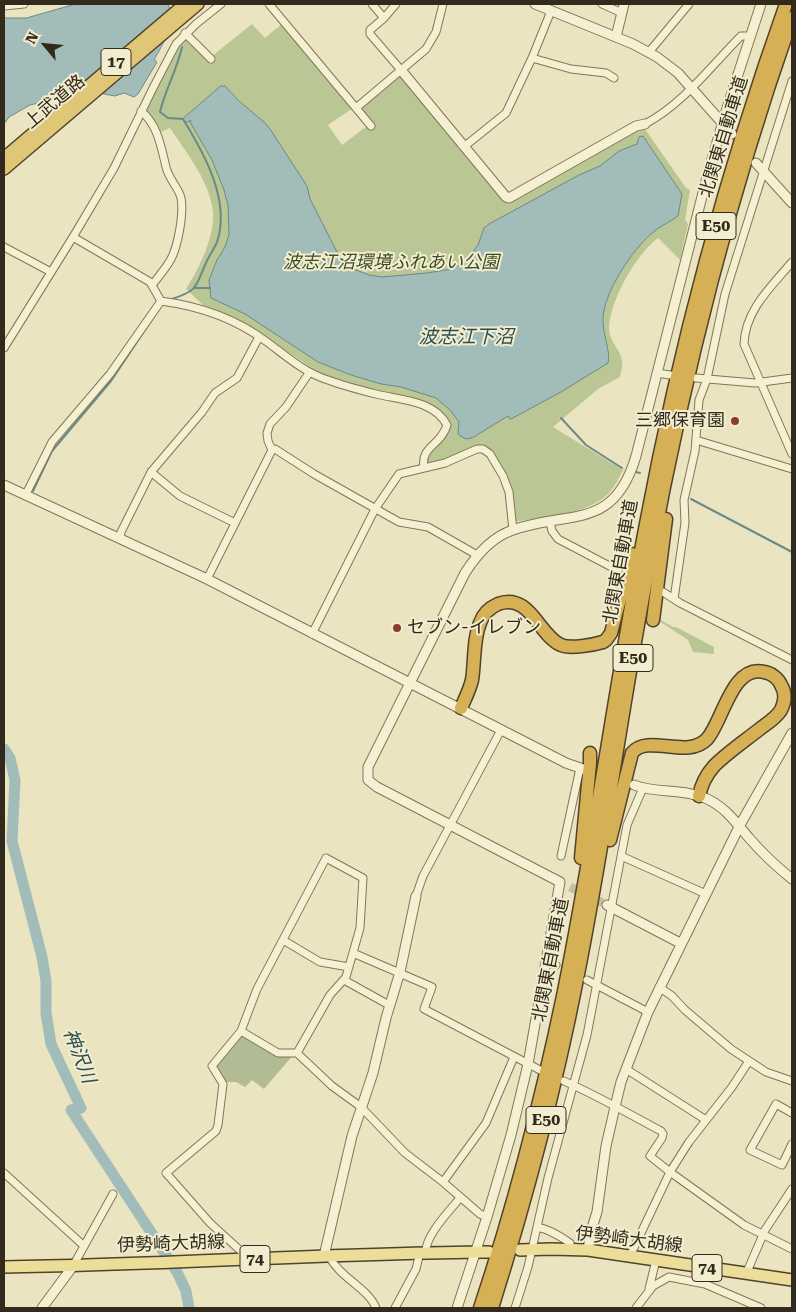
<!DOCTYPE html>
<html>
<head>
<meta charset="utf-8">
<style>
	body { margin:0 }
	#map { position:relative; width:796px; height:1312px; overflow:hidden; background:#eae4c0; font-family:"Roboto Serif",serif }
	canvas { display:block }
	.frame { position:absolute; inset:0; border:5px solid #322a1d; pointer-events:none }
	.north { position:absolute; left:20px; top:20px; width:50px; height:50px; -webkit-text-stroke:4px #f2edcf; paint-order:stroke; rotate:298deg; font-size:14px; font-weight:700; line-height:20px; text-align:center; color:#322a1d }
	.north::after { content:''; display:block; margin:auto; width:18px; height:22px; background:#322a1d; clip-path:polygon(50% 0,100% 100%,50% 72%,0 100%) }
</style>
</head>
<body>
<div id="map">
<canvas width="796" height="1312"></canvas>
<div class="frame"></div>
<div class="north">N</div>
</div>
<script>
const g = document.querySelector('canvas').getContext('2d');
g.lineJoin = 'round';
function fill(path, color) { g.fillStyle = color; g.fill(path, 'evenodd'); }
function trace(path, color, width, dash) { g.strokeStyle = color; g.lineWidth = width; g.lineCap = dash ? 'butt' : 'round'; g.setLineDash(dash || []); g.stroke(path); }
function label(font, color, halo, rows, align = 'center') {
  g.font = font + ' "Roboto Serif","Noto Sans JP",serif'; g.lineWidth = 4; g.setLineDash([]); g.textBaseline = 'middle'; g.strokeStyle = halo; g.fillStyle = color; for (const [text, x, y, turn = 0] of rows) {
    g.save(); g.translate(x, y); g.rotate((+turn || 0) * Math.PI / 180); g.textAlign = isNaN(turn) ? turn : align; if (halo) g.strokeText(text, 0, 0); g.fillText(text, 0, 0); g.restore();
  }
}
fill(new Path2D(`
	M283 23 353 108 328 125 342 145 371 123 359 110 360 107 399 74 415 89 507 202 639 128 645 129 686 188 690 190 685 220 688 224 680 260 658 238C636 254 609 302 609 329 609 341 621 350 622 361 623 366 621 372 620 377L598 389 553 427 623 470C619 477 615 487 609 493 588 515 543 517 514 522 513 511 514 497 510 486 507 473 497 452 485 446L430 463 426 460C433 448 442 442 448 430L438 411 334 379 317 371 269 340 218 312 205 307 186 289C199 269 218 231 212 206 207 178 186 152 170 128L158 133 146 110 176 52 185 40 204 54 212 56 252 24 265 38Z
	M659 619 673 627H676L714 647V654L693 652 688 640 659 621Z`), '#bac795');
fill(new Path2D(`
	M242 1034 279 1055 294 1054 264 1089 252 1080 245 1087 236 1082H226L214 1066Z`), '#b1bc94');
const water = new Path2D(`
	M76 4H168C177 20 162 46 154 60L157 62 138 94 134 97 124 93 115 96 88 91 30 105 9 117 4 124V18H26Z
	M221 86H225L239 101 264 122 270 129 307 186 310 199 337 252 346 263 356 270 369 275 382 277 427 273 452 269 463 263 472 253 478 245 484 228 489 224 579 175 600 166 619 151 637 144 639 137 643 136 682 194 678 216C670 222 660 226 652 233 633 249 604 292 603 318 602 333 611 351 608 363L561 392 511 419H510L508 416 472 438 466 439 459 435 458 431 459 422 450 410 436 398 401 387 381 384 351 375 318 362 245 314 211 298 209 280 217 260 225 247 229 234 228 205 224 190 212 160 190 122 191 120 185 123 183 119Z`);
fill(water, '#a2bdb9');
trace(water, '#6b8986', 1);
trace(new Path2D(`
	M195 288H210
	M172 299C199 290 195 287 206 263 209 256 214 249 217 242 231 201 204 153 183 119L168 118 160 112C165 90 177 70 182 47
	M561 418 586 445 622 468
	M636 472 640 473
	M33 491 52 451 111 381 161 306
	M691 499 792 552`), '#6b8986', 2);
trace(new Path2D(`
	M4 749 10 758 15 780 12 841 42 957 46 981V1013L51 1044 81 1108 71 1110 177 1272 186 1291 189 1308`), '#a2bdb9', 11);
trace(new Path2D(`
	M570 887 607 905`), '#c5bf9f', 9, [9, 4.5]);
const minor = new Path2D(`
	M269 4 356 108 426 49 436 32 443 4
	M372 4 384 18 370 30V34L401 70
	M602 4 622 13
	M4 6 24 4
	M384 18 396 4
	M185 33 211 59
	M649 52 689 4
	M532 58 571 69 606 73 614 78
	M356 108 371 126
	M141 111C158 125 161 147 166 167 169 180 179 188 181 198 184 213 178 246 171 259 166 268 159 276 153 284
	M645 124C683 104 711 66 741 36H750
	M465 146 506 113 532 58 551 11
	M73 237 150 282 161 301
	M4 247 51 272
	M792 262C772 286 745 310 744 344L792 454
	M161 301C199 306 235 318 267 342 286 356 305 373 328 380 344 386 360 390 376 394 400 400 434 400 447 425 441 446 420 446 424 468
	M4 348 73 237 114 168 154 86 176 44 196 24 221 4
	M657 373 670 375
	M696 378 755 383 792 378
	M696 440 792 469
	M272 450 268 441 267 433 270 424 286 407 309 373
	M151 472 180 496 235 523
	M26 494 52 442 110 374 161 301
	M550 522 552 531 558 539 621 572
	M120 539 121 532 151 472 202 412 215 393 237 378 259 337
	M207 579 272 450 275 449 314 474 399 522 428 527 477 555
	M663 592 680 603 792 660
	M674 599 685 523 684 500 695 451 699 400 707 379 725 294 792 81
	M312 634 375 509 399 474 445 463 477 449H483L490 454 503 476 509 492 513 530
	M561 856 580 768
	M621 856 706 894
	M416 896 423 876 501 730
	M283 940 320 962 349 967
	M353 953 432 987 424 1009 540 1070
	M547 961 556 965
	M344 980 389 1005
	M587 980 648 1012
	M659 987 672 996 685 1010 731 1049 766 1072 792 1081
	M241 1031 278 1053H297L332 1086 361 1107 405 1153 443 1182 480 1214 487 1217
	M626 1069 706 1120
	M564 1081C598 1096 629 1114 661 1131L663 1134 662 1138 650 1156 670 1172 744 1225 792 1249
	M792 1113 776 1104 750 1150 782 1165 792 1144
	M4 1173 83 1245
	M443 1182 486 1123 514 1057
	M537 1227C549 1229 560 1236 570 1243L571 1249
	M426 1252C425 1236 450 1210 460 1198
	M329 1256C340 1278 368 1288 376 1308
	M630 1256 670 1172 689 1142 732 1087 749 1061
	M247 1259 243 1253 210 1223 166 1173 216 1131 218 1125 223 1084 212 1066 241 1031 257 989 326 858 363 878 360 928 346 977 330 995 297 1053
	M73 1266 113 1194
	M746 1274 765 1230 792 1189
	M649 1289 656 1260
	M395 1308 416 1269 420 1252
	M515 1308 528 1267 548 1178 587 1035 627 825 643 788
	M636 1308 653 1286 669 1277 705 1284 761 1308`);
const tertiary = new Path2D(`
	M535 4 633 44 657 57 678 73 732 134
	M616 37 624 4
	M401 70 506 197 509 198 636 126 645 124
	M756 163 792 203
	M4 485 207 579 566 763 583 769
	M634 785C657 794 681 788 705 798 726 807 736 823 750 839 763 854 777 867 792 879
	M607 905 680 943
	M588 1250 591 1231 597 1212 606 1146 615 1107 621 1082 648 1012 740 825 792 733
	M324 1256 352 1136 373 1073 386 1018 400 972 416 896
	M42 1308 73 1266
	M457 1308 487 1217 511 1135 528 1064 560 882 377 787 368 780V767L465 573C477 554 492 537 513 530 570 510 614 531 636 456L709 169 728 105 761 4`);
const primary = new Path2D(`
	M520 1250 551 1249 588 1250 792 1280
	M4 1267C166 1265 327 1253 489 1252`);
const trunk = new Path2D(`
	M4 158 185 4
	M4 169 198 4`);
const motorway = new Path2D(`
	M653 620 666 519
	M461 708C465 699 470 689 472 680 475 661 473 640 480 623 483 614 489 608 498 604 530 592 539 636 561 645 570 649 593 645 603 642L606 640 611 633 632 554
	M610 840 632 753C648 733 687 760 707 739 723 721 732 664 764 672 771 673 778 678 781 685 786 693 785 702 781 710 776 718 768 723 761 728 746 740 728 752 714 766 707 774 701 786 699 796
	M581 858 590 763V753
	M480 1308C514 1206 541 1101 563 996 595 839 616 681 646 524 679 348 726 173 786 4
	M492 1308C526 1200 555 1091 577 979 605 840 623 699 650 559 684 376 730 193 792 18`);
trace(minor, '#827559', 9);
trace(tertiary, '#827559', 11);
trace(primary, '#50422d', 14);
trace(trunk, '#50422d', 14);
trace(motorway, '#50422d', 15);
trace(minor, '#f6f0d2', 7);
trace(tertiary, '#f6f0d2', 9);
trace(primary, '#ecde99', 11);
trace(trunk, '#e0c777', 11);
trace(motorway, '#d5b055', 12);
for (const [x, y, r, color] of [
	[735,421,5,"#8c3b2d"],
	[397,628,5,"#8c3b2d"]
]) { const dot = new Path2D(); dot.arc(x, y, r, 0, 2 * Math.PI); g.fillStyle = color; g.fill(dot); trace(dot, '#f2edcf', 2); }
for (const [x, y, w] of [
	[116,62,30],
	[716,226,40],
	[633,658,40],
	[546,1120,40],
	[255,1259,30],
	[707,1268,30]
]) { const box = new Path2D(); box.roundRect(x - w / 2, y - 13.5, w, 27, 4); g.fillStyle = '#f2edcf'; g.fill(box); trace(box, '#322a1d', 1); }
label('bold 16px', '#322a1d', null, [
	["17",116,62],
	["E50",716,226],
	["E50",633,658],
	["E50",546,1120],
	["74",255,1259],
	["74",707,1268]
]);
label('18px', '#322a1d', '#f2edcf', [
	["上武道路",55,102,-40],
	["北関東自動車道",724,137,-73],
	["北関東自動車道",621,562,-80],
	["北関東自動車道",551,960,-79],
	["伊勢崎大胡線",629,1240,7],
	["伊勢崎大胡線",171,1244,-2]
]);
label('italic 18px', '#3d4d25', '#f2edcf', [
	["波志江沼環境ふれあい公園",391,263]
]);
label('18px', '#322a1d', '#f2edcf', [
	["三郷保育園",725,421],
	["セブン-イレブン",407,628,"left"]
], 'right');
label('italic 19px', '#2d4e51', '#f2edcf', [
	["波志江下沼",466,337],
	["神沢川",79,1056,69]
]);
</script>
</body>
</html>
